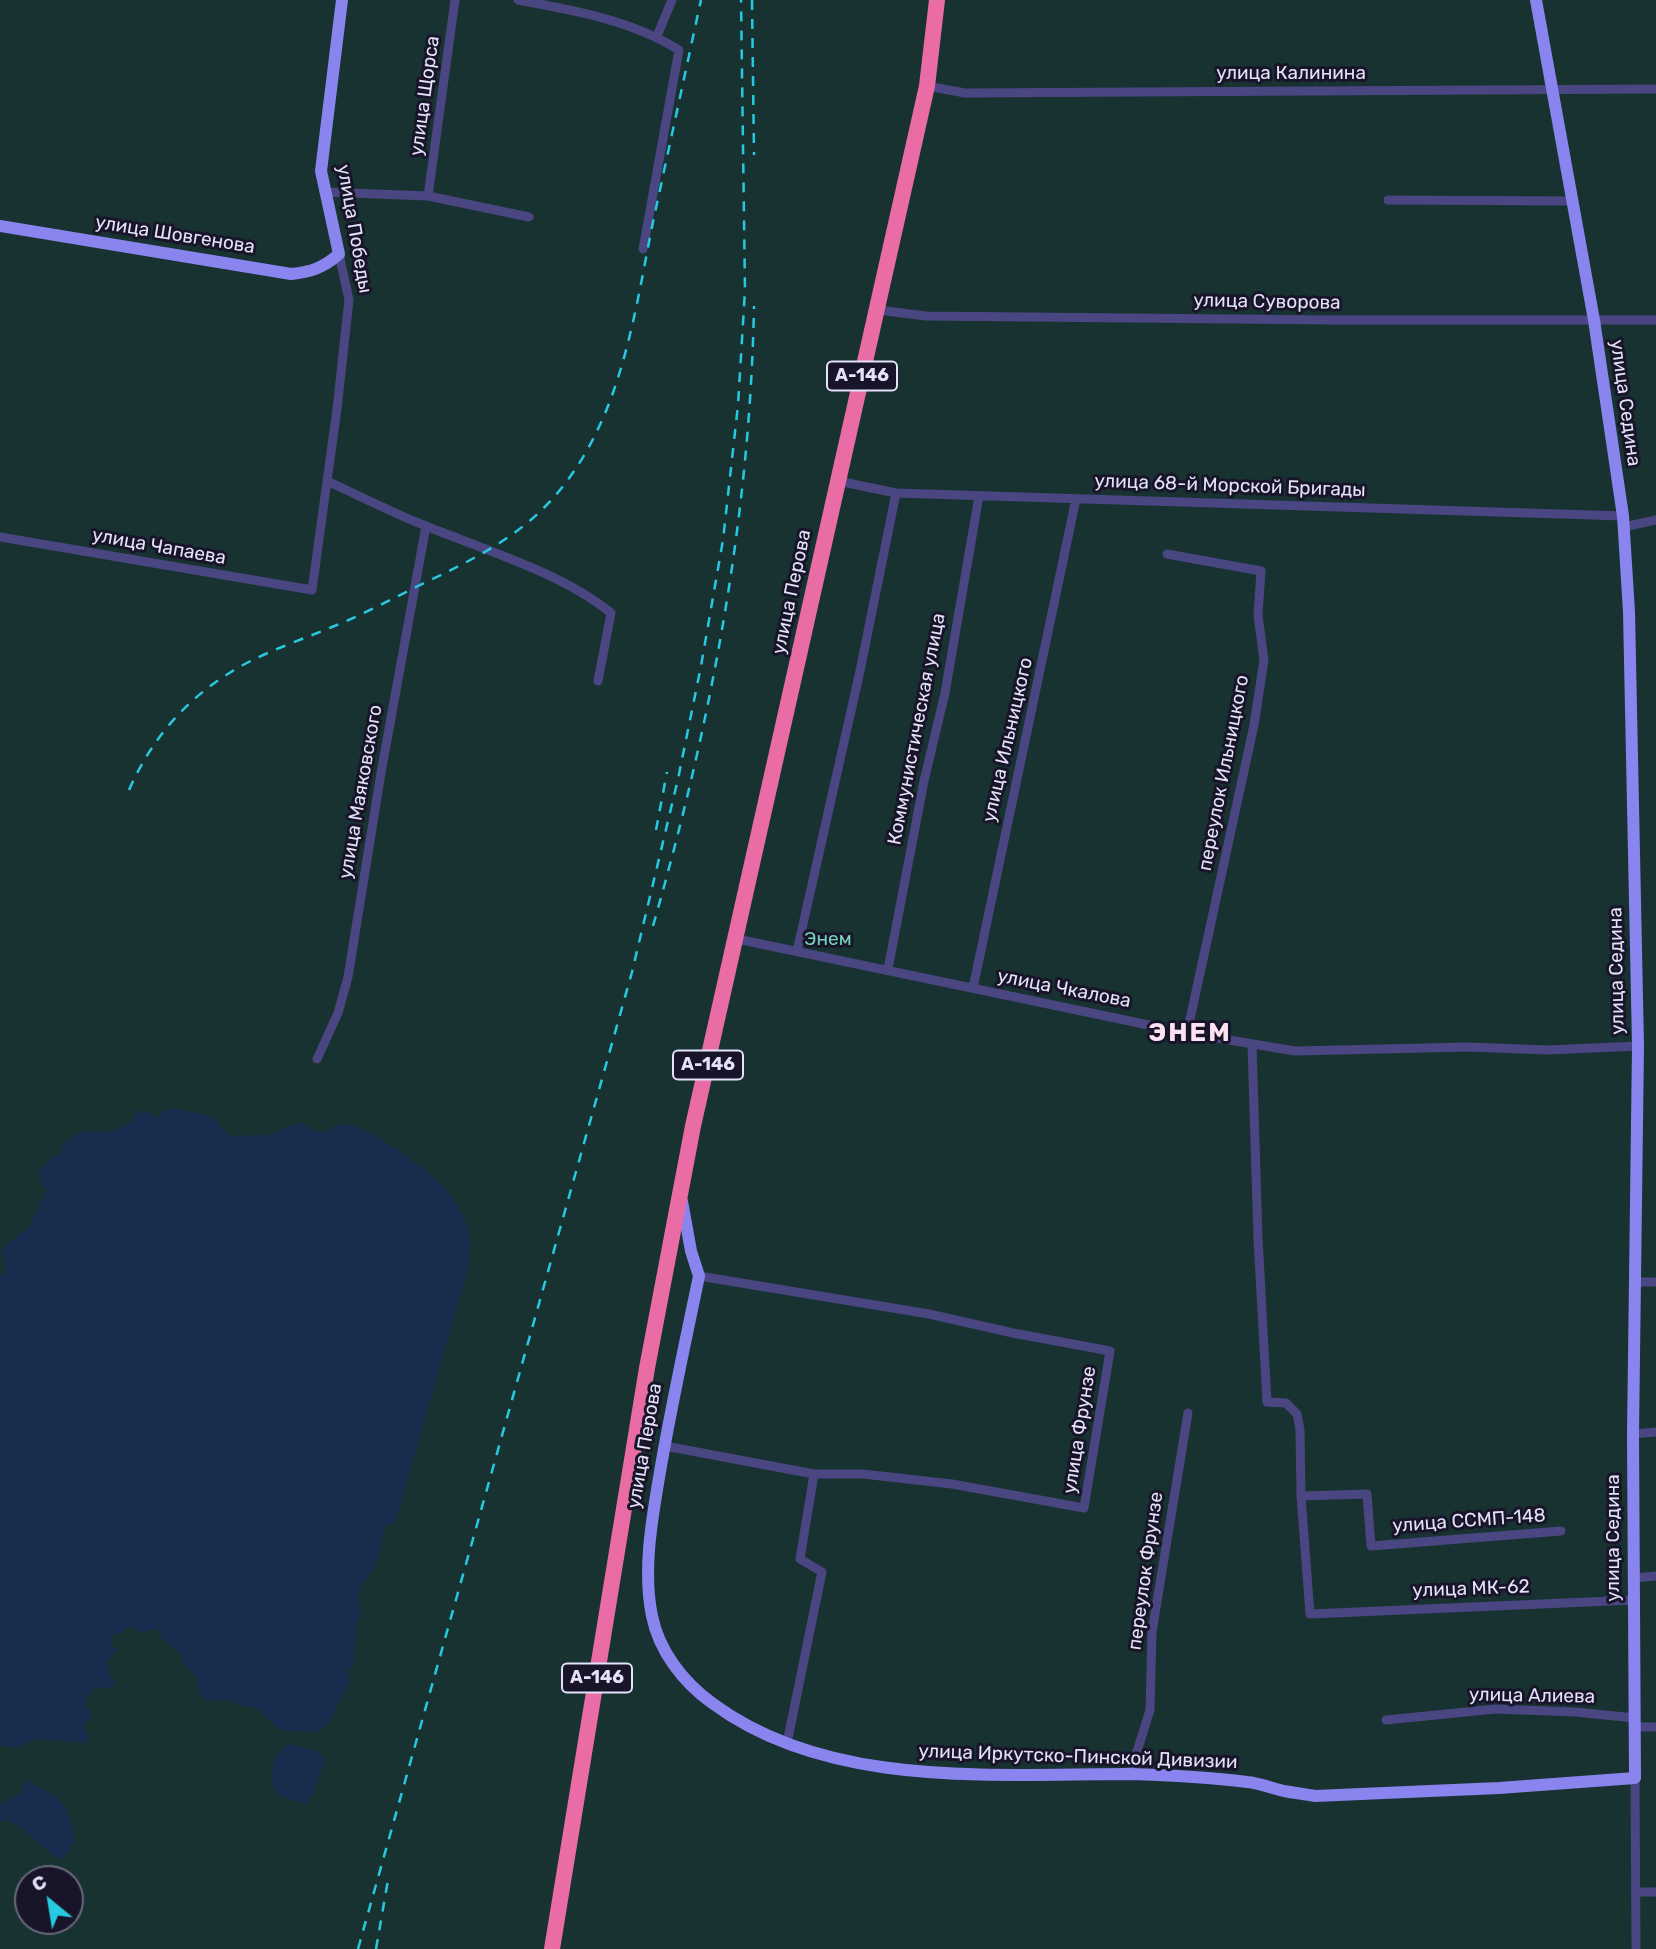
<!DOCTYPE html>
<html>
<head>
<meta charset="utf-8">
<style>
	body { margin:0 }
	#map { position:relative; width:1656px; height:1949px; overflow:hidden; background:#191529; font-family:Rubik,sans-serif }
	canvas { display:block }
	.north { position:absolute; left:14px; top:1865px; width:70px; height:70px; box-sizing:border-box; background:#191529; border:2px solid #6a677d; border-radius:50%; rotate:330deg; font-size:19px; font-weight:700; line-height:28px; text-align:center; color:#e4e1fb }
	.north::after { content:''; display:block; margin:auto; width:24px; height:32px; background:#27c9e0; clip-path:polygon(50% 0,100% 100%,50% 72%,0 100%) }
</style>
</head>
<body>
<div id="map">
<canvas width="1656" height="1949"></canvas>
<div class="north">С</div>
</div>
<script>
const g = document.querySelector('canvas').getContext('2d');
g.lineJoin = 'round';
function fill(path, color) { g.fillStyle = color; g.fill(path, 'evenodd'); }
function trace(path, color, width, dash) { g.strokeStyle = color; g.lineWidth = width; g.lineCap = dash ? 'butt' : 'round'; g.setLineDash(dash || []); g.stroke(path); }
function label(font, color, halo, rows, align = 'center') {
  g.font = font + ' Rubik,sans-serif'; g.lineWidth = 6; g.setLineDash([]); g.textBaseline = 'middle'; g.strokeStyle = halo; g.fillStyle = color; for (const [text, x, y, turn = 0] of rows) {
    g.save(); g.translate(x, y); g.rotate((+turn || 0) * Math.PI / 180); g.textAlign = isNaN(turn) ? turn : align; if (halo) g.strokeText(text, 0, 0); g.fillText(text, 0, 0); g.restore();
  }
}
fill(new Path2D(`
	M0 0H1656V1949H0ZM28 1879H70V1921H28Z`), '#183232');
fill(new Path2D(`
	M171 1108 204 1114 216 1121 229 1136 270 1135 289 1126 301 1123C334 1145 324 1120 349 1125 363 1127 385 1142 397 1150 427 1171 457 1191 468 1228 471 1240 469 1254 469 1266L395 1523 385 1526C380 1548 378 1570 360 1586L358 1601 362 1614 357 1621 353 1667 346 1671 350 1680 329 1722 319 1732 286 1731 276 1727 257 1708 238 1705 230 1700H204L200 1693 196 1677 183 1662 179 1652 163 1640 157 1628 142 1633 130 1627 124 1629 123 1634 116 1633 112 1636 111 1644 117 1650 107 1661 110 1676 116 1683 110 1688H94L85 1701V1707L91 1711 90 1717 83 1728 89 1736 85 1743 37 1739 14 1748 0 1745V1277L6 1270 4 1257 1 1250 30 1225 47 1190 41 1184 39 1171 54 1155 61 1153 62 1144 79 1133 88 1131 104 1133 120 1128 132 1121 137 1111H146L157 1119 162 1111Z
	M290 1744 319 1751 325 1761 313 1793 306 1804C299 1801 291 1800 284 1797 268 1791 270 1767 277 1755 280 1751 286 1747 290 1744Z
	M26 1780C63 1799 66 1800 75 1841L64 1858 55 1857 20 1826 4 1819 0 1823V1805L20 1794Z`), '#192c4d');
trace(new Path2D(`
	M518 0C573 10 631 20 679 50L643 249
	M657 36 672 0
	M927 86 965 93 1656 89
	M324 192 428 196 529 217
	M428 196 455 0
	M1388 200 1572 201
	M878 310 926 316 1334 320H1656
	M327 481C360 496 393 513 426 526 485 550 562 573 611 613L598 681
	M838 481 896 493 1623 516
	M1624 527 1656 520
	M0 537 312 590 337 409 349 300 339 254
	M1167 554 1261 571 1258 615 1264 660 1254 725 1187 1033
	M737 939 1187 1033 1295 1051 1468 1047 1548 1050 1638 1046
	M797 951 860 671 896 493
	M888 969 924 781 945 693 979 496
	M973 988 1076 499
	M1252 1045 1258 1238 1267 1402 1286 1403 1297 1414 1300 1430 1301 1496 1310 1614 1634 1600
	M317 1059 338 1013 348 977 381 773 426 526
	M1634 1282H1656
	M1633 1434 1656 1432
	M665 1446 814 1474H863L952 1484 1084 1508 1110 1351 1013 1333 929 1314 699 1276
	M1301 1496 1367 1494 1371 1546 1561 1531
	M1634 1578 1656 1576
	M1386 1720 1496 1709 1575 1712 1635 1718
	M1635 1727H1656
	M787 1743 822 1572 800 1559 814 1474
	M1130 1774 1150 1710 1152 1632 1188 1413
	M1635 1778 1636 1949
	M1636 1892H1656`), '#4a4681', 9);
trace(new Path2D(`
	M0 226 291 274C311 272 323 268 339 254L321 171 342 0
	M682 1201 691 1251 699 1276C686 1339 672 1402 661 1466 653 1514 642 1568 652 1616 659 1651 683 1682 712 1703 828 1789 992 1774 1129 1774 1168 1775 1208 1777 1247 1782 1259 1783 1271 1788 1284 1791 1294 1793 1305 1794 1315 1796L1499 1788 1635 1778 1633 1434 1638 1046 1629 612 1623 516 1594 320 1536 0`), '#8a85ee', 12);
trace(new Path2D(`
	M552 1949 647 1368 693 1126 927 86 937 0`), '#ea6ca5', 16);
trace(new Path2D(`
	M752 0 754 155
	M129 790C151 740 184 701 231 672 259 654 301 640 332 627 362 615 390 600 418 586 476 558 528 534 567 481 623 406 635 311 653 222 669 148 685 74 701 0
	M656 830 667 772
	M653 926C711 723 750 518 754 306
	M358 1949 632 972 678 779 701 666 723 540 738 405 745 290 741 0
	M376 1949 388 1880`), '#27c9e0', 2.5, [10, 9]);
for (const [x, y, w] of [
	[862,376,70],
	[708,1065,70],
	[597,1678,70]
]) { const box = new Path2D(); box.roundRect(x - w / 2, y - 14.5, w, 29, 5); g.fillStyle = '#191529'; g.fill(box); trace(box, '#e4e1fb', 2); }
label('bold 18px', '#e4e1fb', null, [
	["А-146",862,376],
	["А-146",708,1065],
	["А-146",597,1678]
]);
label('19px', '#e4e1fb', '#191529', [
	["улица Калинина",1291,74],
	["улица Щорса",425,96,-82],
	["улица Победы",354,229,80],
	["улица Шовгенова",175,235,9],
	["улица Суворова",1267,302,1],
	["улица Седина",1625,403,82],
	["улица 68-й Морской Бригады",1230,486,2],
	["улица Чапаева",159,547,10],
	["улица Перова",792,592,-78],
	["Коммунистическая улица",917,729,-79],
	["улица Ильницкого",1008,740,-77],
	["переулок Ильницкого",1224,773,-79],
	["улица Маяковского",361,792,-80],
	["улица Седина",1617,971,-91],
	["улица Чкалова",1064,989,11],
	["улица Фрунзе",1080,1430,-81],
	["улица Перова",645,1446,-80],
	["улица ССМП-148",1469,1521,-4],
	["улица Седина",1614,1538,-90],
	["переулок Фрунзе",1146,1571,-82],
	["улица МК-62",1471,1589,-2],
	["улица Алиева",1532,1696,1],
	["улица Иркутско-Пинской Дивизии",1078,1757,2]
]);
label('19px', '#75d2bd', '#191529', [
	["Энем",828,940]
]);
g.letterSpacing = '2px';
label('bold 26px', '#fbe2f1', '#191529', [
	["ЭНЕМ",1190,1033]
]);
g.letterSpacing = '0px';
</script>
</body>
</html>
